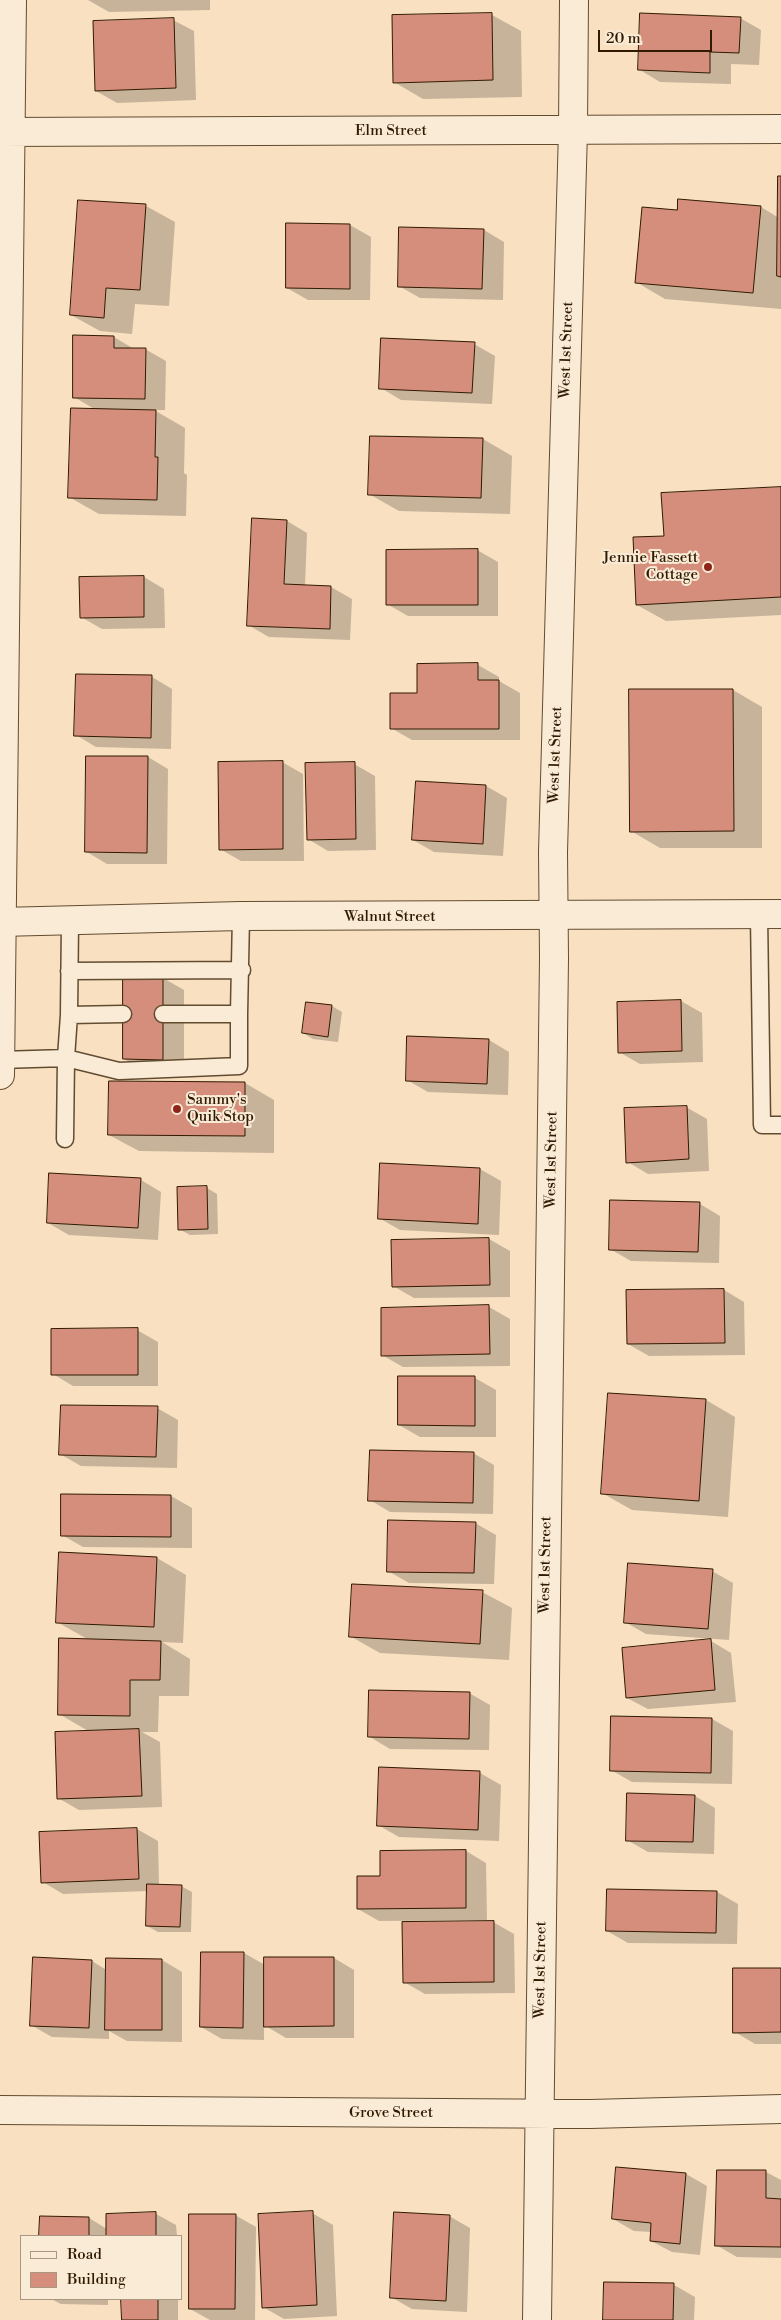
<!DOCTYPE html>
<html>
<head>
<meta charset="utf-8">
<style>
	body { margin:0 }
	#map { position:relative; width:781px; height:2320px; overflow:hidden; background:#f8e0c1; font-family:"Libre Bodoni",serif }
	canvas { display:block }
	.legend { position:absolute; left:20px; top:2235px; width:162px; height:65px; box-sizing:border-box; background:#faebd7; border:1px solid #a99781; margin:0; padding:6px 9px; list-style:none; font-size:15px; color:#301a00 }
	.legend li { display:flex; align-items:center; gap:10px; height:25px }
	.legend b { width:25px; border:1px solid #a99781 }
	.scale { position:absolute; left:598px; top:30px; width:114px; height:22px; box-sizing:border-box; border:2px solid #301a00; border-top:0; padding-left:6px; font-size:15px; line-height:18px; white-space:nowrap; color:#301a00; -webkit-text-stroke:4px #faebd7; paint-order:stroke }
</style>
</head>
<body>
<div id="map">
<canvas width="781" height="2320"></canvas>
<ul class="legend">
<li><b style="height:6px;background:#faebd7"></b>Road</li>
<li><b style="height:14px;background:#d58e7c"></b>Building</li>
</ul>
<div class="scale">20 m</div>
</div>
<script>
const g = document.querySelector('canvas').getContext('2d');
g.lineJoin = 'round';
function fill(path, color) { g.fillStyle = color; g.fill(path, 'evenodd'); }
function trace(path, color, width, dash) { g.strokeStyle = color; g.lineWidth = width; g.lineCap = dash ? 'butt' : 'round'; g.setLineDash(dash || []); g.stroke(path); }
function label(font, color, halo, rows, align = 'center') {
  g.font = font + ' "Libre Bodoni",serif'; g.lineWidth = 4; g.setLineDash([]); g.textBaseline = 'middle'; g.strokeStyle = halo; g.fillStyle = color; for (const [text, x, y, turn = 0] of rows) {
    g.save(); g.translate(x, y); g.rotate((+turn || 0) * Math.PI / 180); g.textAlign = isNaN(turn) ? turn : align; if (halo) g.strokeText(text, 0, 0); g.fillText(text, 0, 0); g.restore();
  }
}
fill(new Path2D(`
	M88 0H210V10L109 12Z
	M492 15 521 31 522 97 423 99 394 82Z
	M740 18 761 30 759 65 731 64V84L660 82 640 70Z
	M173 20 194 31 196 100 117 103 96 91Z
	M781 177V309L665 299 636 282 678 211 679 200 761 207 779 218Z
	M146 206 175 222 169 306 135 304 132 334 100 331 71 315Z
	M350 225 371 237 370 300H308L287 288Z
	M484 230 504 242 503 300 420 298 399 286Z
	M114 337 134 349H145L166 361 165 410H154L185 428 184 473 187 475 186 516 99 514 69 497 96 410 74 397Z
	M474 344 495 356 492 404 401 400 381 388Z
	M483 439 512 456 510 514 399 511 369 494Z
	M781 488V615L666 621 637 605 665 537Z
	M287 521 307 533 305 586 331 587 352 599 350 640 269 637 248 625Z
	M477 550 498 562V616H408L387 604Z
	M144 577 164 589 165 628 102 629 81 617Z
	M478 665 499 677V681L520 693V740H412L391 728 418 694Z
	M152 677 172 689 171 749 96 747 76 735Z
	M733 690 762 707V848H660L631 831Z
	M148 757 168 769 167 864H107L87 852Z
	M282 762 303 774 304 861H241L220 849Z
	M354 764 375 776 376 850 328 851 308 839Z
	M486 786 507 798 503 856 434 852 413 840Z
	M163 978 184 990V1071L145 1070 124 1059Z
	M681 1001 702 1013 703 1062 640 1064 619 1052Z
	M332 1006 342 1012 338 1042 313 1039 303 1033Z
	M489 1040 509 1052 508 1095 428 1092 407 1080Z
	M245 1083 274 1100V1153L139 1151 109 1135Z
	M686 1107 707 1119 709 1171 648 1174 628 1162Z
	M480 1169 501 1181 499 1235 400 1230 379 1218Z
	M141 1180 161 1192 158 1240 69 1235 48 1223Z
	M207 1188 217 1194 218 1234 190 1235 179 1229Z
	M700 1204 720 1216 719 1263 631 1261 610 1249Z
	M489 1239 510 1251V1297L414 1298 393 1286Z
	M724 1290 744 1302 745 1355 649 1356 628 1344Z
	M489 1307 510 1319V1366L403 1367 382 1355Z
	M137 1330 158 1342V1386H73L53 1374Z
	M399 1377 475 1378 496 1390V1437H420L399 1425Z
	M706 1400 735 1417 728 1517 632 1510 602 1493Z
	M157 1408 178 1420 177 1468 81 1466 60 1454Z
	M473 1453 494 1465 493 1514 390 1512 370 1500Z
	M62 1495 171 1496 192 1508V1548L83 1547 62 1535Z
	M475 1523 496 1535 494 1584 409 1583 388 1571Z
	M60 1554 157 1558 186 1575 183 1643 162 1642 190 1659 189 1696H159L158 1732H142L160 1742 162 1807 79 1810 58 1798 90 1732 59 1714 89 1640 57 1622Z
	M712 1571 733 1583 729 1640 646 1634 625 1622Z
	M482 1592 512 1608 509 1660 380 1653 350 1636Z
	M711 1641 731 1653 736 1702 648 1709 627 1698Z
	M469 1693 490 1705 489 1750 390 1749 370 1737Z
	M613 1717 712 1719 733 1731 732 1784 632 1782 611 1770Z
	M480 1773 501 1785 499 1841 399 1837 378 1825Z
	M695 1796 715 1808 714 1854 648 1852 627 1840Z
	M137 1829 158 1841 159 1885 181 1886 192 1892 191 1932H158L147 1926 148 1891 63 1894 43 1882Z
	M466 1851 486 1863 487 1920 379 1921 358 1909 382 1877Z
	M608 1891 717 1892 738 1904 737 1944 628 1943 607 1931Z
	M493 1922 514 1934 515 1993 425 1994 404 1982Z
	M244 1953 265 1965 334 1958 354 1970V2038H286L264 2025V2040L222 2039 201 2027Z
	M162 1960 182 1972V2042L127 2041 109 2031V2039L52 2037 31 2025 92 1961 108 1971Z
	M781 1969V2044H755L735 2032Z
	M766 2172 781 2180V2258L737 2257 716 2245Z
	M686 2174 707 2186 700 2255 672 2252 651 2241 652 2232 634 2231 613 2219Z
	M312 2213 333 2225 337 2316 284 2319 263 2307Z
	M156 2214 176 2225 177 2236H41V2217L89 2218 107 2229Z
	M235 2215 256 2227 255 2320H210L190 2309Z
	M449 2216 470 2228 467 2312 412 2309 391 2297Z
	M674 2285 695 2297 694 2320H604Z
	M51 2299H108V2305L61 2304Z
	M123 2299H178V2320H123Z`), '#0003');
const building = new Path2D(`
	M492 13 493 80 393 83 392 15Z
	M640 13 741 17 739 53 710 52V73L638 70Z
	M174 18 176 88 95 91 93 21Z
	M778 176H781V277L777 276Z
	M678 199 761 206 753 293 635 283 642 207 677 210Z
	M78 200 146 204 140 290 106 288 104 318 70 315Z
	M286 223 350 224V289L286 288Z
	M399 227 484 229 482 289 398 287Z
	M73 335 114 336V348H146L145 399 73 398Z
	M381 338 475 342 472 393 379 389Z
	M71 408 156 410 155 457H158L157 500 68 498Z
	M370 436 483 438 481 498 368 495Z
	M781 487V597L636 605 633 537 664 536 661 493Z
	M252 518 287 520 284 584 331 586 330 629 247 626Z
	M478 549V605H386V550Z
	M144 576V617L80 618 79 577Z
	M478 663V680H499V729H390V693H417V664Z
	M76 674 152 675 151 738 74 736Z
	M629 689H733L734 831 630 832Z
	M86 756H148L147 853 85 852Z
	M283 761V849L219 850 218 762Z
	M355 762 356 839 307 840 305 763Z
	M416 781 486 785 483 844 412 840Z
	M123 977H163V1060L123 1059Z
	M681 1000 682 1051 618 1053 617 1002Z
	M306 1002 332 1005 328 1037 302 1033Z
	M407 1036 489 1039 487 1084 406 1081Z
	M109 1081 245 1082V1136L108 1135Z
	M687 1106 689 1159 626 1163 624 1108Z
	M380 1163 480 1168 478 1224 378 1219Z
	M49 1173 141 1178 138 1228 47 1223Z
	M207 1186 208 1229 178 1230 177 1187Z
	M610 1200 700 1202 698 1252 609 1250Z
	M489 1238 490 1285 392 1287 391 1240Z
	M724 1289 725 1343 627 1344 626 1290Z
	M489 1305 490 1354 381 1356V1308Z
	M138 1328V1375H51V1329Z
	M398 1376H475V1426L398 1425Z
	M608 1393 706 1399 699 1501 601 1494Z
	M61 1405 158 1406 156 1457 59 1455Z
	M370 1450 474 1452 473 1503 368 1501Z
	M61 1494 171 1495V1537L61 1536Z
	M388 1520 476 1522 474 1573 387 1572Z
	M59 1552 157 1557 154 1627 56 1623Z
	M628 1563 713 1569 708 1629 624 1623Z
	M352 1584 483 1590 480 1644 349 1637Z
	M59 1638 161 1641 160 1680H130V1716L58 1715Z
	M711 1639 715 1690 626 1698 622 1648Z
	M369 1690 470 1692 469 1739 368 1737Z
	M611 1716 712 1718 711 1773 610 1771Z
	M139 1729 142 1796 57 1799 55 1732Z
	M379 1767 480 1771 478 1830 377 1826Z
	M627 1793 695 1795 693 1842 626 1841Z
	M137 1828 139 1879 41 1883 39 1832Z
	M466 1850V1908L357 1909V1876H380V1851Z
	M147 1884 182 1885 180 1927 146 1926Z
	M607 1889 717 1891 716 1933 606 1931Z
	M494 1921V1982L403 1983 402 1922Z
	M201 1952H244L243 2028 200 2027Z
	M33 1957 92 1960 89 2028 30 2026Z
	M264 1957H334V2026L264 2027Z
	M106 1958 162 1959V2030H105Z
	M733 1968H781V2032L733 2033Z
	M616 2167 686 2173 680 2244 650 2241 651 2223 612 2219Z
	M717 2170H766V2198L781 2199V2247L715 2246Z
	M313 2211 317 2305 262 2308 258 2214Z
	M156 2212V2236H106V2214Z
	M394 2212 450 2215 446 2301 390 2298Z
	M189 2214H236L235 2309H189Z
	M40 2216 89 2217V2236H39Z
	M604 2282 674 2283 673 2320H603Z
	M121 2299H158V2320H122Z`);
fill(building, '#d58e7c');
trace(building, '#301a00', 1);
const service = new Path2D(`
	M759 915 762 1125H781
	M69 971 242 970
	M123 1014 69 1015 66 1058 119 1071 239 1066V1014
	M163 1014H239L241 916
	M69 1015 70 921
	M0 1060 66 1058 65 1139`);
const minor = new Path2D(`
	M0 132 781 129
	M0 1075 12 0
	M0 2110 590 2114 781 2109
	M537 2320 554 958 553 852 573 130 574 0`);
const tertiary = new Path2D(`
	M0 922 241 916 781 914`);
trace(service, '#624c30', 19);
trace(minor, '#624c30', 30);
trace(tertiary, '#624c30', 30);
trace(service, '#faebd7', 16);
trace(minor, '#faebd7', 28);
trace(tertiary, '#faebd7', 28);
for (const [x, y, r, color] of [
	[708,567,5,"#8f2418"],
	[177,1109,5,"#8f2418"]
]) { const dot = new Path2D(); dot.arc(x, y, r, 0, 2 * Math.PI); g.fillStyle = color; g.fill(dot); trace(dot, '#faebd7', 2); }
label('15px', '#301a00', '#faebd7', [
	["Elm Street",391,131],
	["West 1st Street",567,350,-88],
	["West 1st Street",556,755,-88],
	["Walnut Street",390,917],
	["West 1st Street",552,1160,-89],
	["West 1st Street",546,1565,-89],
	["West 1st Street",541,1970,-89],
	["Grove Street",391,2113]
]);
label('15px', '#301a00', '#faebd7', [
	["Jennie Fassett",698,558],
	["Cottage",698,575],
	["Sammy's",187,1100,"left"],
	["Quik Stop",187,1117,"left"]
], 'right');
</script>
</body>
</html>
